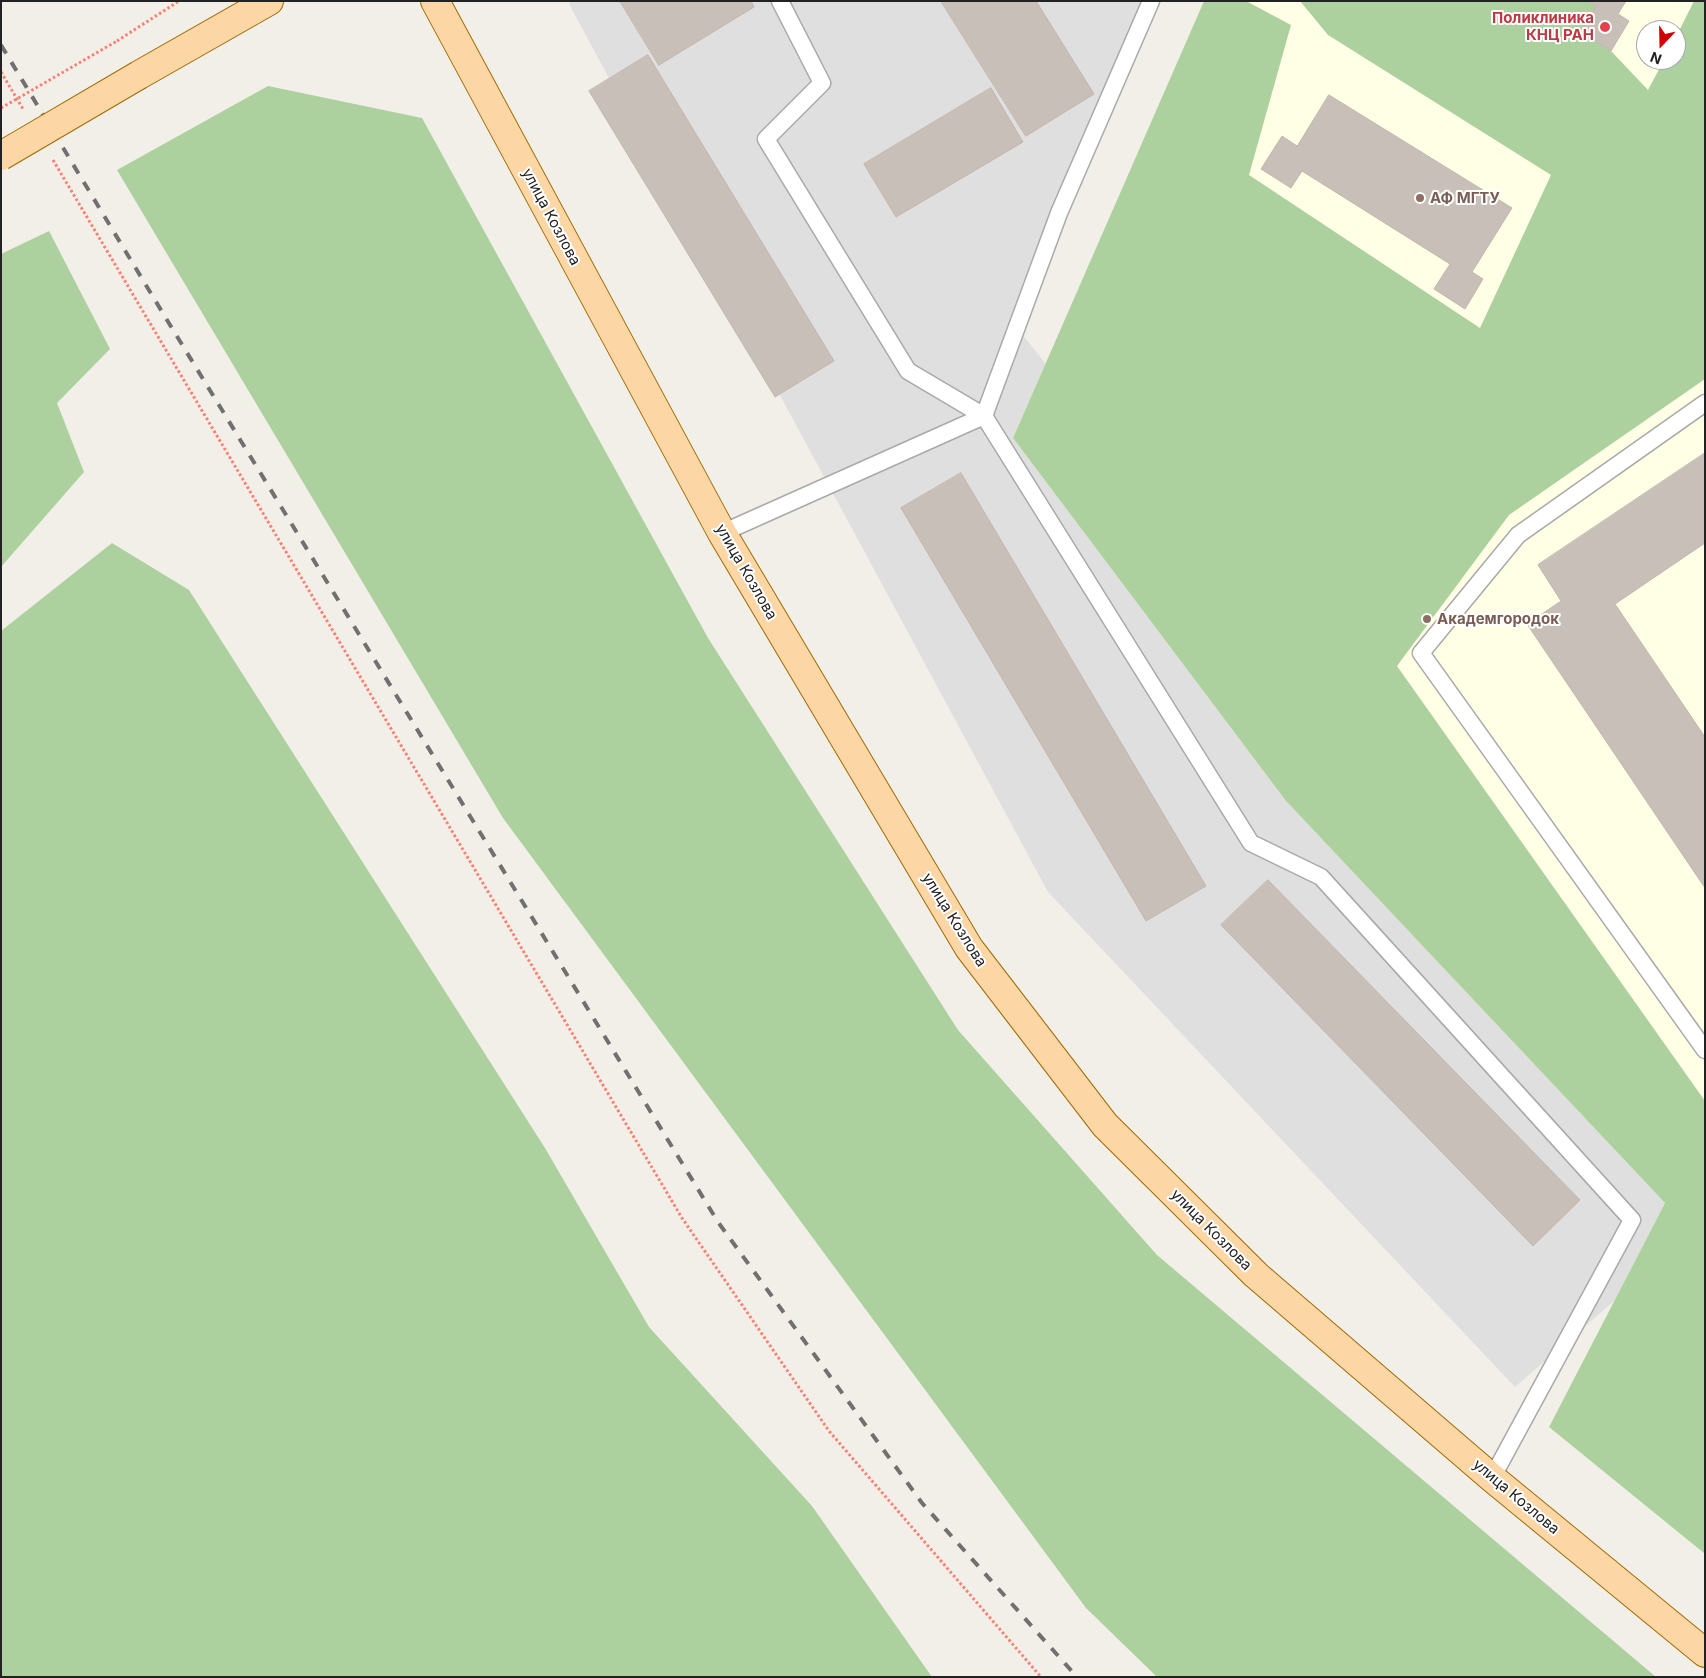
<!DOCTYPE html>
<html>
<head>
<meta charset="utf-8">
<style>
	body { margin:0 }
	#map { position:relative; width:1706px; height:1678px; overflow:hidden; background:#f2efe9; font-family:Inter,sans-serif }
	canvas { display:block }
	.frame { position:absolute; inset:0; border:2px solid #222; pointer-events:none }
	.north { position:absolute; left:1636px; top:20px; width:50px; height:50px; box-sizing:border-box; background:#fff; border:1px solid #a7a7a7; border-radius:50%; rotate:201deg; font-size:14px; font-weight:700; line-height:20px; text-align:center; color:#222 }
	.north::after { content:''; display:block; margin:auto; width:18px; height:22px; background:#d40000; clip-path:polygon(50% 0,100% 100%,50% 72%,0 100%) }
</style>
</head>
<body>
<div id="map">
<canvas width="1706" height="1678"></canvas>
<div class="frame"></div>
<div class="north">N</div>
</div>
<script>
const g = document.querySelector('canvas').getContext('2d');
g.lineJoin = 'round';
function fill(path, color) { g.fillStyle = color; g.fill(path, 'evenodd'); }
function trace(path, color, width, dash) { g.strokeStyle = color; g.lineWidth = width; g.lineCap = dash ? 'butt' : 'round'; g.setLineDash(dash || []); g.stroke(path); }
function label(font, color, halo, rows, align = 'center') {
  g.font = font + ' Inter,sans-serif'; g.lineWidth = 4; g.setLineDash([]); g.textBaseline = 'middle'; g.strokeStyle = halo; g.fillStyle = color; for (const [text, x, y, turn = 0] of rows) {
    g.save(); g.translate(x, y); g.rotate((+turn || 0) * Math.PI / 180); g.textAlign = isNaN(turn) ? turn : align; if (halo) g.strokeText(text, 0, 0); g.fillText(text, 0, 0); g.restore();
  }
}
fill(new Path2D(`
	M570 1H1147L1010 319 1705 1192V1222L1515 1387 1048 892 569 4Z`), '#e0dfdf');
fill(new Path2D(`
	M1204 1H1705V1554L1549 1427 1665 1203 1286 801 1013 438ZM1646 30H1676V60H1646Z`), '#ffffe5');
fill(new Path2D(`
	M1204 1H1246L1291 25 1249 175 1480 328 1551 175 1328 35 1300 1H1589L1596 6 1580 32 1611 51 1648 90 1664 60H1676V37L1694 1H1705V379L1509 515 1397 666 1705 1101V1554L1549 1427 1665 1203 1286 801 1013 438Z
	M268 86 422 118 708 638 958 1030 1157 1255 1656 1677H1157L1086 1608 503 818 117 170Z
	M49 231 110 349 57 403 84 472 1 567V254Z
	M112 543 189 590 545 1148 649 1327 812 1506 932 1677H1V631Z`), '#add19e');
const building = new Path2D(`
	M620 1H751L754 7 659 65Z
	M941 1H1036L1094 94 1026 136Z
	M1589 1H1626L1618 14 1629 21 1611 51 1580 32 1596 6Z
	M648 55 834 361 775 397 589 91Z
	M991 88 1023 142 896 217 864 164Z
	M1329 95 1512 208 1472 272 1483 279 1465 309 1434 289 1450 264 1302 171 1291 188 1261 169 1282 136 1297 146Z
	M1705 453V543L1615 604 1705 737V888L1527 624 1561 601 1538 565Z
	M961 473 1206 886 1146 921 901 508Z
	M1268 880 1580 1200 1533 1246 1221 925Z`);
fill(building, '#c7bfb8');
trace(building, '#c4b6ab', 1);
const service = new Path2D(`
	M780 1 822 83 766 139 908 371 984 416 1251 843 1321 877 1632 1220 1492 1478
	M1705 403 1518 535 1421 653 1705 1050
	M722 533 984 416 1059 213 1151 1`);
const primary = new Path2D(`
	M435 1 722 533 969 948 1105 1125 1256 1275 1492 1478 1705 1653
	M139 75 269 1`);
trace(service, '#a9a9a9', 19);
trace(primary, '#a06b00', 30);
trace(new Path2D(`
	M117 41 179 1
	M1 72 23 109
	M53 160 682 1218 829 1431 1041 1677`), '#fa8072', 3, [2.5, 2.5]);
trace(service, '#fff', 16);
trace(primary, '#fcd6a4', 28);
trace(new Path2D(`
	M1 45 167 320 718 1222 922 1503 1077 1677`), '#707070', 4, [10, 10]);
const primaryBridge = new Path2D(`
	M1 156 139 75`);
trace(primaryBridge, '#a06b00', 30, []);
trace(new Path2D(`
	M1 108 117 41`), '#fa8072', 3, [2.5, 2.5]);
trace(primaryBridge, '#fcd6a4', 28);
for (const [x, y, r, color] of [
	[1605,27,6,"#e0444e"],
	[1420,198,5,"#8d6e63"],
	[1427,619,5,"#8d6e63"]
]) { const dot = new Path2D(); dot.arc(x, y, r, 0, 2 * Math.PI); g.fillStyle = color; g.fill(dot); trace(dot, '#fff', 2); }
label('bold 15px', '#be3a42', '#fff', [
	["Поликлиника",1594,18],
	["КНЦ РАН",1594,35]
], 'right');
label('bold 15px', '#785e54', '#fff', [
	["АФ МГТУ",1430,198],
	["Академгородок",1437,619]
], 'left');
label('15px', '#222', '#fff', [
	["улица Козлова",551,217,62],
	["улица Козлова",746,572,60],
	["улица Козлова",954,920,58],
	["улица Козлова",1211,1230,45],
	["улица Козлова",1516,1497,40]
]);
</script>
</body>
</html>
